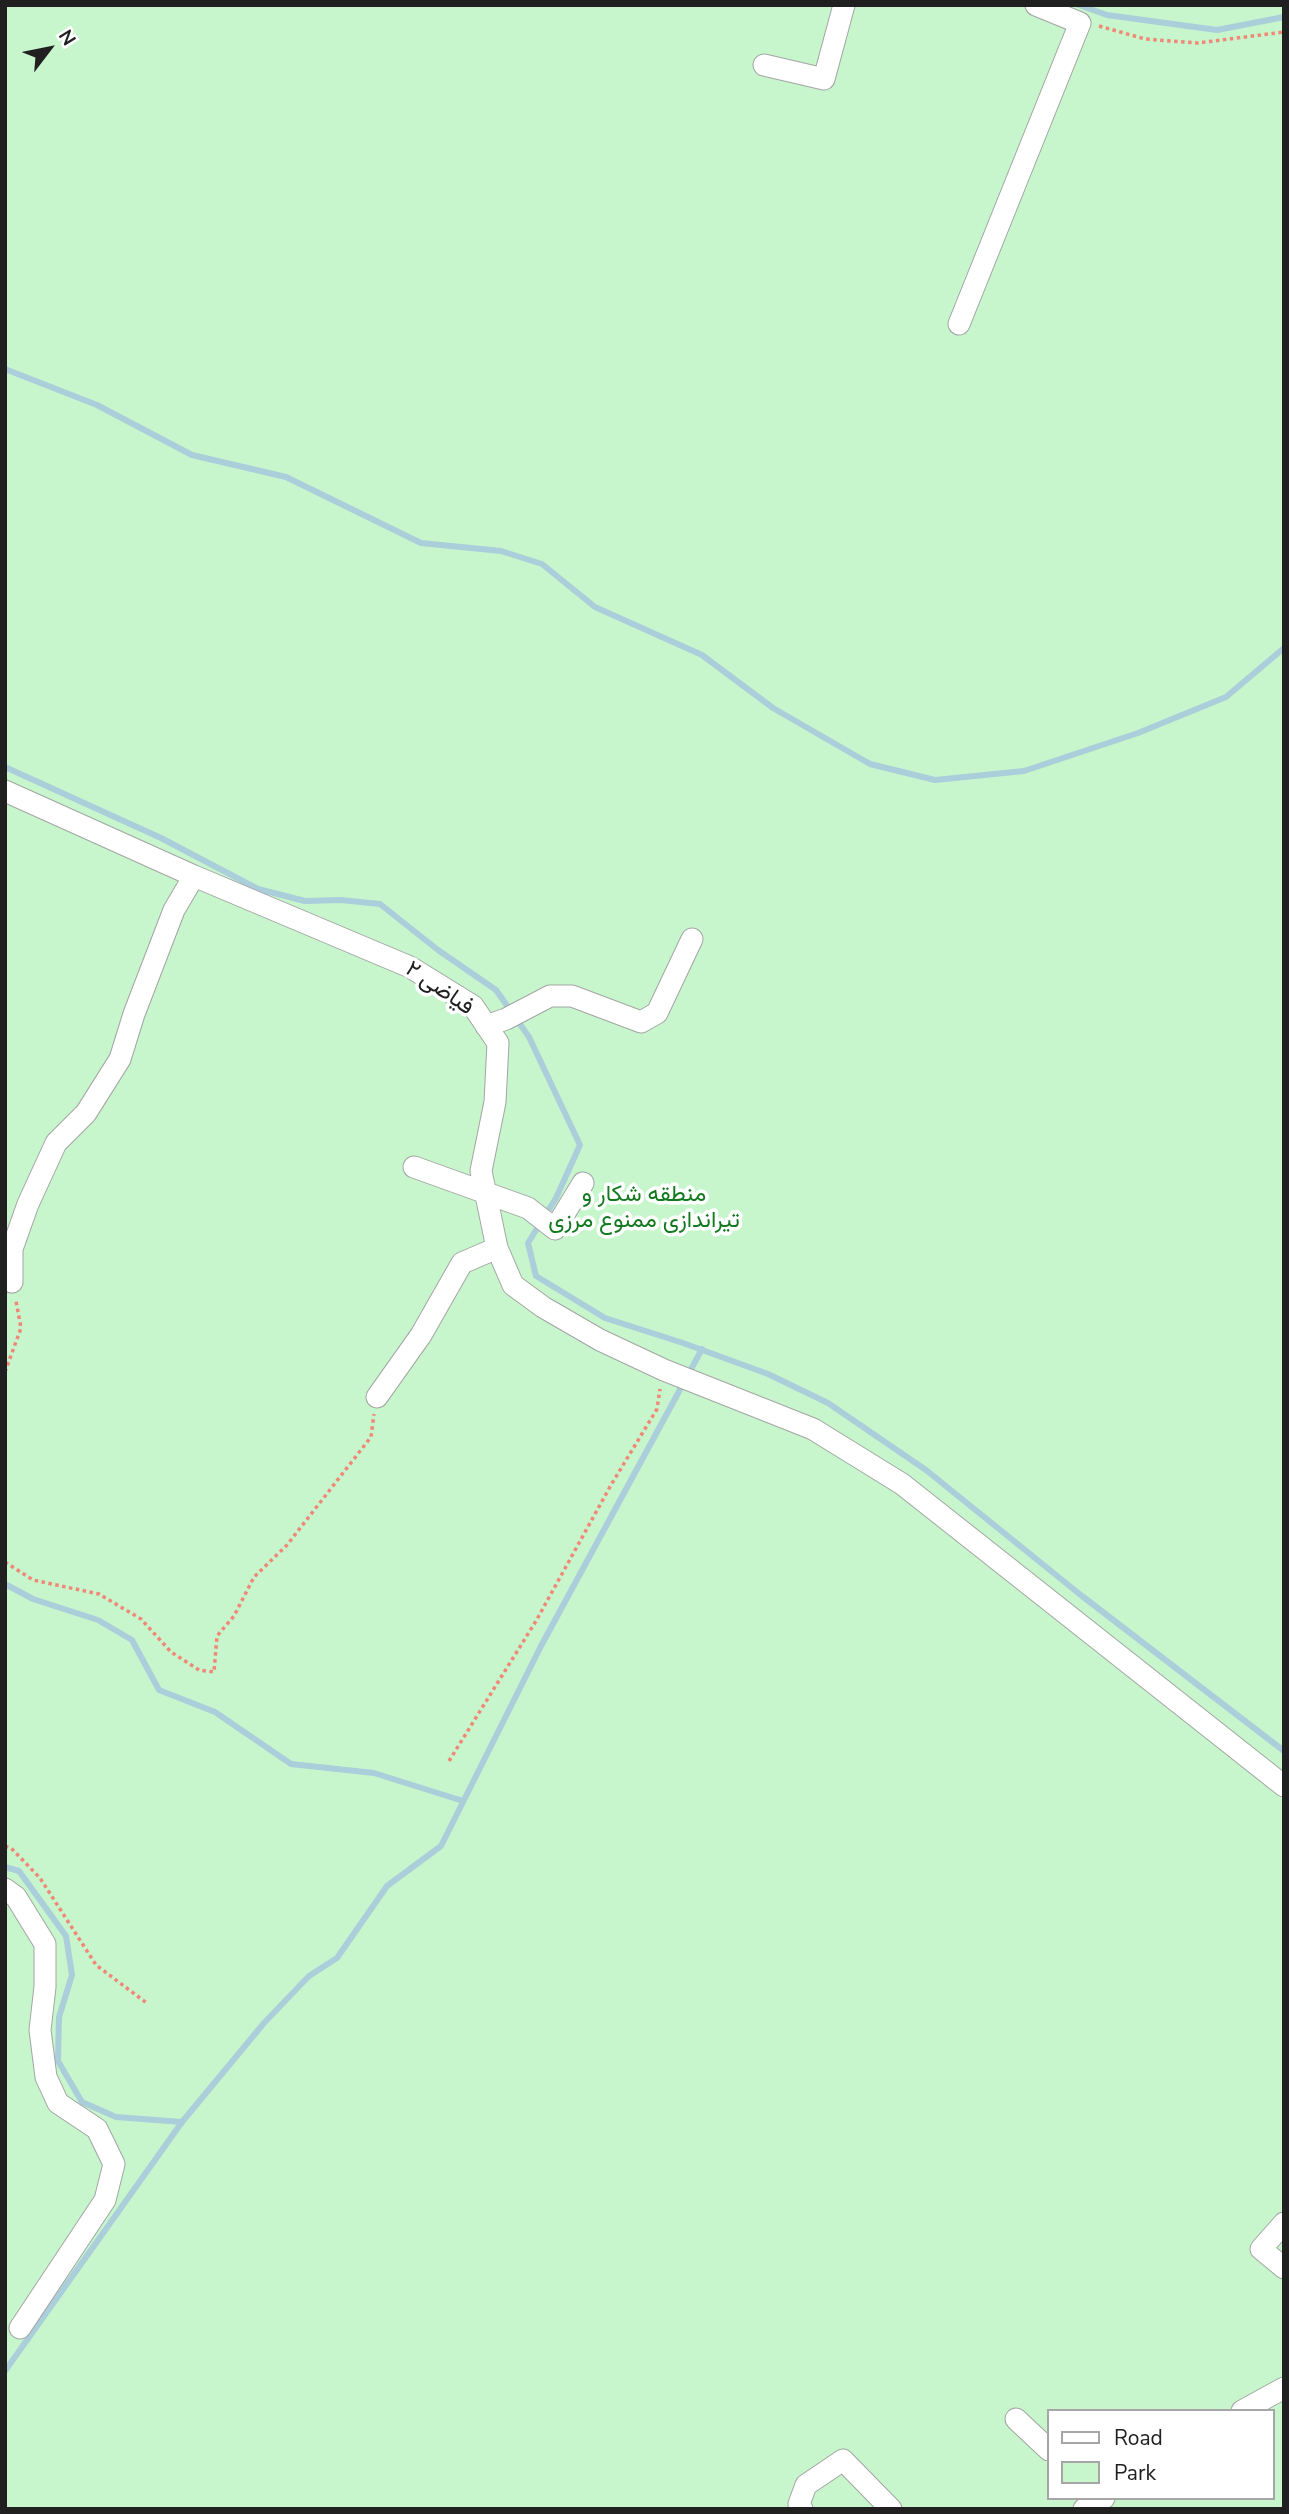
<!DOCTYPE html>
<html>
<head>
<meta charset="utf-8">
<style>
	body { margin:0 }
	#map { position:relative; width:1289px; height:2514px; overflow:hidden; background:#f0ede7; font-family:"Nunito Sans",sans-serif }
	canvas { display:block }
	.frame { position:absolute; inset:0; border:7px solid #202020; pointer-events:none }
	.legend { position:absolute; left:1047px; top:2409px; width:228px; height:91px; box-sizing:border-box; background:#fff; border:2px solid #a6a6a6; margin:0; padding:9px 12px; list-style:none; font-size:21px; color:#202020 }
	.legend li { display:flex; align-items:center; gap:14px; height:35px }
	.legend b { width:35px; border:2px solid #a6a6a6 }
	.north { position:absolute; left:14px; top:14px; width:70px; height:70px; -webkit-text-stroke:5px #fff; paint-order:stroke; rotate:58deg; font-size:19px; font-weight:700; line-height:28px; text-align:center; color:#202020 }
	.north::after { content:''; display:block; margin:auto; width:24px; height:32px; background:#202020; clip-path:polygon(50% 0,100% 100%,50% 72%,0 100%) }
</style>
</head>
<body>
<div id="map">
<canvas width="1289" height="2514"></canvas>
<div class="frame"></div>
<ul class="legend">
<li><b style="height:9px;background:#fff"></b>Road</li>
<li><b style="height:19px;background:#c7f6cd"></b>Park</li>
</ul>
<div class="north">N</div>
</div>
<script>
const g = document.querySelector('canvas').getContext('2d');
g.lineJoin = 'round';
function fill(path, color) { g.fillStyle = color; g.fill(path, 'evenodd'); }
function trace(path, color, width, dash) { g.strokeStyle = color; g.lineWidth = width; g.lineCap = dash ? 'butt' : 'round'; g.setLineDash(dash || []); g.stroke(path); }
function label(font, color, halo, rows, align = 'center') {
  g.font = font + ' "Nunito Sans",Vazirmatn,sans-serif'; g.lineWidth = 7; g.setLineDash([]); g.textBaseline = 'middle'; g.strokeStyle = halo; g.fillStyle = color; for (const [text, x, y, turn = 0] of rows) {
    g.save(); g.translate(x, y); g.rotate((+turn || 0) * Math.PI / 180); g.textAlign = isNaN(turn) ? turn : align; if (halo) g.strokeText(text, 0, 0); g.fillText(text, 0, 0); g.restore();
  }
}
fill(new Path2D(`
	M5 5H1284V2509H5ZM1049 2411H1273V2498H1049Z`), '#c7f6cd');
trace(new Path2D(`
	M1079 5 1107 15 1217 30 1284 17
	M5 369 97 405 192 455 286 477 421 543 501 551 542 564 595 607 702 655 773 708 870 764 935 780 1024 771 1138 733 1226 697 1284 648
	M5 767 161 838 258 889 305 901 341 900 380 904 438 950 496 990 529 1037 580 1145 556 1198 528 1243 536 1276 605 1318 683 1343 768 1374 828 1403 926 1470 1082 1596 1284 1751
	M5 1584 33 1599 98 1620 132 1640 159 1690 215 1712 291 1764 374 1773 463 1801
	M5 1867 19 1871 66 1936 72 1975 59 2017 58 2061 82 2102 116 2117 182 2122
	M5 2371 182 2122 264 2023 309 1976 337 1958 387 1886 441 1846 541 1646 702 1349`), '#aaceda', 6);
const minor = new Path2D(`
	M764 65 824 79 844 5
	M959 324 1080 23 1036 5
	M5 791 194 876 410 967 473 1006 498 1043 495 1102 481 1171 497 1248 513 1285 543 1307 600 1340 664 1370 813 1429 902 1484 1284 1786
	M486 1026 506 1019 550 996H572L641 1022 657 1013 692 939
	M414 1167 528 1208 555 1229 583 1183
	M12 1282V1249L28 1204 56 1143 86 1113 120 1059 134 1014 174 910 194 876
	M377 1397 421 1335 462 1263 497 1248
	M5 1889 16 1897 45 1944V1987L40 2030 46 2077 58 2103 97 2129 114 2164 105 2200 20 2328
	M1284 2223 1261 2249 1284 2268
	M1242 2411 1284 2388
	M1016 2419 1049 2450
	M802 2509 799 2504 806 2485 843 2460 891 2509
	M1084 2509 1104 2498`);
trace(minor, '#a4a4a4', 23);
trace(new Path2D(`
	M1099 26 1145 39 1198 43 1284 32
	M5 1372 21 1328 16 1301
	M5 1562 33 1580 99 1594 141 1619 171 1652 199 1670 214 1672 217 1636 234 1616 254 1577 287 1545 371 1437 374 1414
	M449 1761 536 1621 611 1485 657 1409 660 1389
	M5 1846 11 1848 40 1878 96 1965 148 2004`), '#f18877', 3.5, [3.5, 3.5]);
trace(minor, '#fff', 21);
label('23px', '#202020', '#fff', [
	["فیاضی ۲",439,989,34]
]);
label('23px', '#13791f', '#fff', [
	["منطقه شکار و",644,1195],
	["تیراندازی ممنوع مرزی",644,1221]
]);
</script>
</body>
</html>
